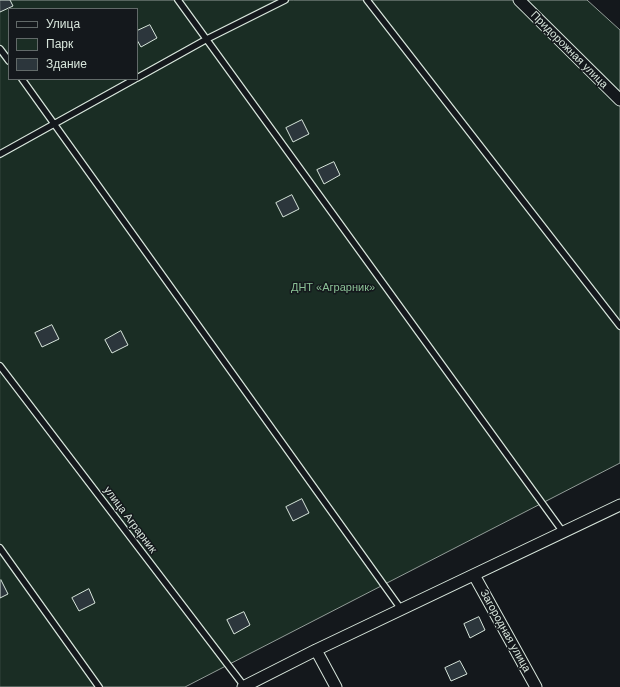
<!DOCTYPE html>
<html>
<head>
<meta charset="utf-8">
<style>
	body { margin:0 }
	#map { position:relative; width:620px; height:687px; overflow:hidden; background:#14181c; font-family:Arial,sans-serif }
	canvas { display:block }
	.legend { position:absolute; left:8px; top:8px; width:130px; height:72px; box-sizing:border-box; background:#14181c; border:1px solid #626a69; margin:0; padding:5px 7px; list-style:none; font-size:12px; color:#d8e6dc }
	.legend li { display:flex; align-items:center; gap:8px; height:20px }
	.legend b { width:20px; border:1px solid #626a69 }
</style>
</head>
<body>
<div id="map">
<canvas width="620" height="687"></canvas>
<ul class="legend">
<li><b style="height:5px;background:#14181c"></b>Улица</li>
<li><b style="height:11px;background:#1a2d24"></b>Парк</li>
<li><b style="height:11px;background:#2c363c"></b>Здание</li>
</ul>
</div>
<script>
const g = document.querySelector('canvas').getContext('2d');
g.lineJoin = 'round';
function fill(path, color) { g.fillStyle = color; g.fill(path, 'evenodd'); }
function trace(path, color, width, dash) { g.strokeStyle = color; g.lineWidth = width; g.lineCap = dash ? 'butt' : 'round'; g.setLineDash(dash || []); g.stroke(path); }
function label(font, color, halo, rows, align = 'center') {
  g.font = font + ' Arial,sans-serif'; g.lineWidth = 3; g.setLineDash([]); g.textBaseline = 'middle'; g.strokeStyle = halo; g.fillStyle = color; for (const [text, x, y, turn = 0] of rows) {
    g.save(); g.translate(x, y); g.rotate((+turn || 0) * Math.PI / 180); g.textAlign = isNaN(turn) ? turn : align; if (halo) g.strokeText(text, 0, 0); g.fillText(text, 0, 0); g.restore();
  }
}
const green = new Path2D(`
	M0 0H587L620 30V463L185 687H0ZM9 9H137V79H9Z`);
fill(green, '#1a2d24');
trace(green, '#939e99', 1);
const building = new Path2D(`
	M0 0H10L13 6 0 12Z
	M150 25 157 38 141 47 137 40V31Z
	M302 120 309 134 293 142 286 128Z
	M334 162 340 175 324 184 317 170Z
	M292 195 299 209 283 217 276 203Z
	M52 325 59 339 42 347 35 333Z
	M121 331 128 345 112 353 105 340Z
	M302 499 309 513 293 521 286 507Z
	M1 580 8 594 0 598V581Z
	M89 589 95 603 79 611 72 598Z
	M244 612 250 625 234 634 227 620Z
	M479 617 485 630 470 638 464 624Z
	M460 661 467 674 451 681 445 668Z`);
fill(building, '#2c363c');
trace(building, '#d8e6dc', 1);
const service = new Path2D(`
	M178 0 563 532
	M367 0 620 326
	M0 49 9 61
	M137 78 207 39 285 0
	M22 79 401 609
	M0 154 135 79
	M0 366 244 686
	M0 548 99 687`);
const minor = new Path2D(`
	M519 0 620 100
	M474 575 536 687
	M316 650 336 687
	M243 687 316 650 620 505`);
trace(service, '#d8e6dc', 8);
trace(minor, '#d8e6dc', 13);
trace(service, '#14181c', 5.5);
trace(minor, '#14181c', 11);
label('11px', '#d8e6dc', '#14181c', [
	["Придорожная улица",569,50,45],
	["улица Аграрник",130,520,53],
	["Загородная улица",505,631,61]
]);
label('11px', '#8ac095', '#14181c', [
	["ДНТ «Аграрник»",333,288]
]);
</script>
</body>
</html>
